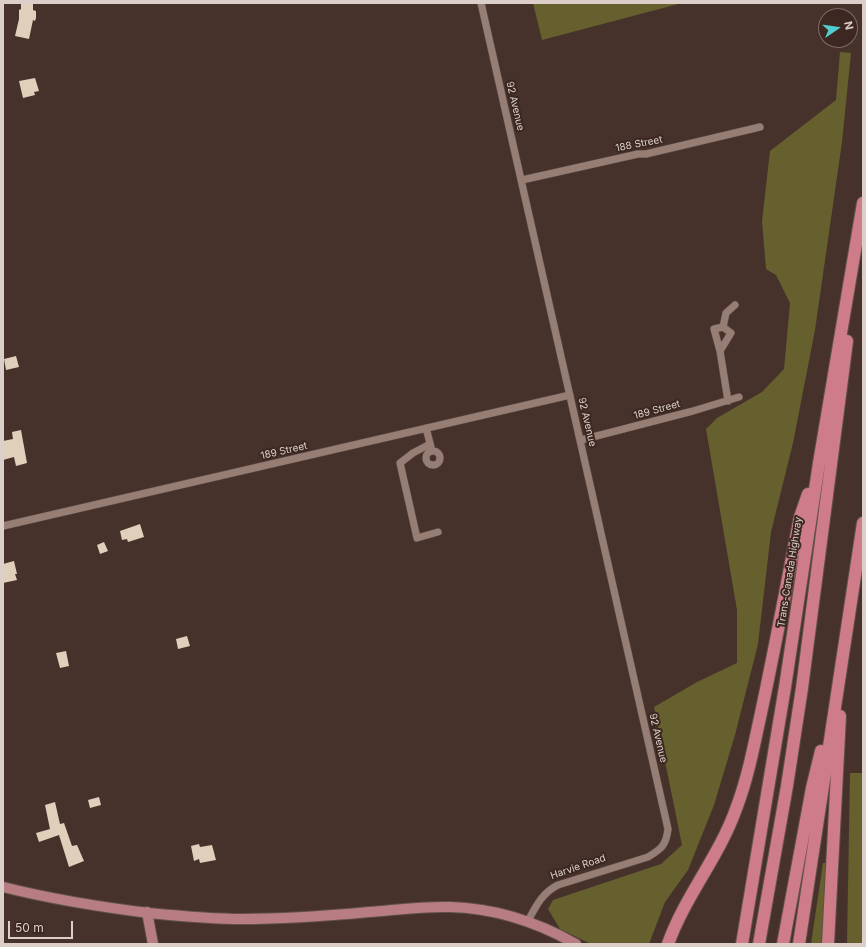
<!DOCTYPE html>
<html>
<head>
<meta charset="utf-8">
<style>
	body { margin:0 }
	#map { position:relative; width:866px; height:947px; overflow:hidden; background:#46322b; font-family:Inter,sans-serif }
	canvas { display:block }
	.frame { position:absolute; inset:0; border:4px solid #dccfca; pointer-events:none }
	.north { position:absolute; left:818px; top:8px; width:40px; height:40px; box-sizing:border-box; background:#3c2821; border:1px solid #7c6b65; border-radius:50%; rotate:77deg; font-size:11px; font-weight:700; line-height:16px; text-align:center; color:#dccfca }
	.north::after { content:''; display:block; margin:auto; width:14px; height:18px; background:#52cdcf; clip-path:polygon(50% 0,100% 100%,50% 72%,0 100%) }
	.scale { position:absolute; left:8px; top:921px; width:65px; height:18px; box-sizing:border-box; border:2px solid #dccfca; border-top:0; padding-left:5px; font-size:12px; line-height:14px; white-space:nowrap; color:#dccfca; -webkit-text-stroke:3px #3c2821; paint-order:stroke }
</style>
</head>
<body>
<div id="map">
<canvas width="866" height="947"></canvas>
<div class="frame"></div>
<div class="north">N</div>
<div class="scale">50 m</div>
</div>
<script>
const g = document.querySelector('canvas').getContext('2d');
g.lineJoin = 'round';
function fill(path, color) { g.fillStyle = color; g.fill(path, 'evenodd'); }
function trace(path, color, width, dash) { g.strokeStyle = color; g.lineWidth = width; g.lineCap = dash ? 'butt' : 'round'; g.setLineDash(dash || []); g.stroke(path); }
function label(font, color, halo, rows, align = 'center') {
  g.font = font + ' Inter,sans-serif'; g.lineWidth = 4; g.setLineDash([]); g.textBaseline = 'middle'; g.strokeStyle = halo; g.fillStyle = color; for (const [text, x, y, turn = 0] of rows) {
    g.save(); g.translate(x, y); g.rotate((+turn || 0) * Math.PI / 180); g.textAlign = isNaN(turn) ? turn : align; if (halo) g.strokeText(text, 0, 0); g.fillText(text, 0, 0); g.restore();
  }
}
fill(new Path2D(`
	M533 3H682L542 40Z
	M840 52 851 53 842 142 815 330 793 443 771 532 758 644 735 735 714 805 688 870 665 902 649 944H591L560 929 548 909 553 900 661 864 682 845 654 707 697 682 737 663V610L706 429 717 418 762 392 784 369 790 303 776 275 766 269 762 221 770 151 836 100Z
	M850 773H863V944H847Z
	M823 863H826L822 944H811Z`), '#65602e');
fill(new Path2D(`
	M21 3H33V10L36 11V18L35 21 33 20 29 39 15 36 19 19V10L21 9Z
	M35 78 39 91 34 92 35 95 23 98 19 81Z
	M16 356 19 367 6 370 4 359Z
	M21 430 27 463 16 466 14 457 3 460V441L13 439 12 432Z
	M140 524 144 537 128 542 127 539 122 540 120 531Z
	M104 542 108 551 100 554 97 545Z
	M14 561 17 574H15L17 580 3 583V564Z
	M187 636 190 646 178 649 176 639Z
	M66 651 69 666 60 668 56 653Z
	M99 797 101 805 90 808 88 800Z
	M55 802 60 824 64 823 72 846 77 845 84 861 69 867 59 835 39 842 36 833 50 829 45 805Z
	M199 844 200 847 212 845 216 860 200 863 199 859 194 861 191 846Z`), '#dfcfbb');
const minor = new Path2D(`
	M481 3 668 829C666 846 661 849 648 857L558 885C542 893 536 906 528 921
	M522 180 638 154H646L760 127
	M723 327 726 313 735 305
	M720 351 714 329 723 327 731 333 720 351 728 401
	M426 428 431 447
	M581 440 693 411 739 397
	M430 444 413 453 400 463 417 538 438 532
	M426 458a7 7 0 1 1 14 0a7 7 0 1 1-14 0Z
	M3 526 570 395`);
const major = new Path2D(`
	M3 887C51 899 100 907 149 913 180 916 211 919 242 919 285 919 326 916 369 912 396 910 423 906 450 907 495 908 537 922 576 944
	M147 912 153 944`);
const highway = new Path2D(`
	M668 944C685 896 719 857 736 809 748 778 754 745 761 713 775 648 787 582 800 517L808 494
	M742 944 785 687 819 463 863 203
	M759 944 787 786 802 688 847 341
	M783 944 812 788 821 751
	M799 944 863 523
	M828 944 840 716`);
trace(minor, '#61504a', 8);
trace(major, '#61504a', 12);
trace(highway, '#61504a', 14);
trace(minor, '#967e75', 7);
trace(major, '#b87d81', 10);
trace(highway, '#cf7c89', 12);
label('10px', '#dccfca', '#3c2821', [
	["92 Avenue",515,106,77],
	["188 Street",639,144,-11],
	["189 Street",657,410,-15],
	["92 Avenue",587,422,77],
	["189 Street",284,451,-13],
	["Trans-Canada Highway",790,572,-81],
	["92 Avenue",658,738,77],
	["Harvie Road",578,867,-19]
]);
</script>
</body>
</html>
